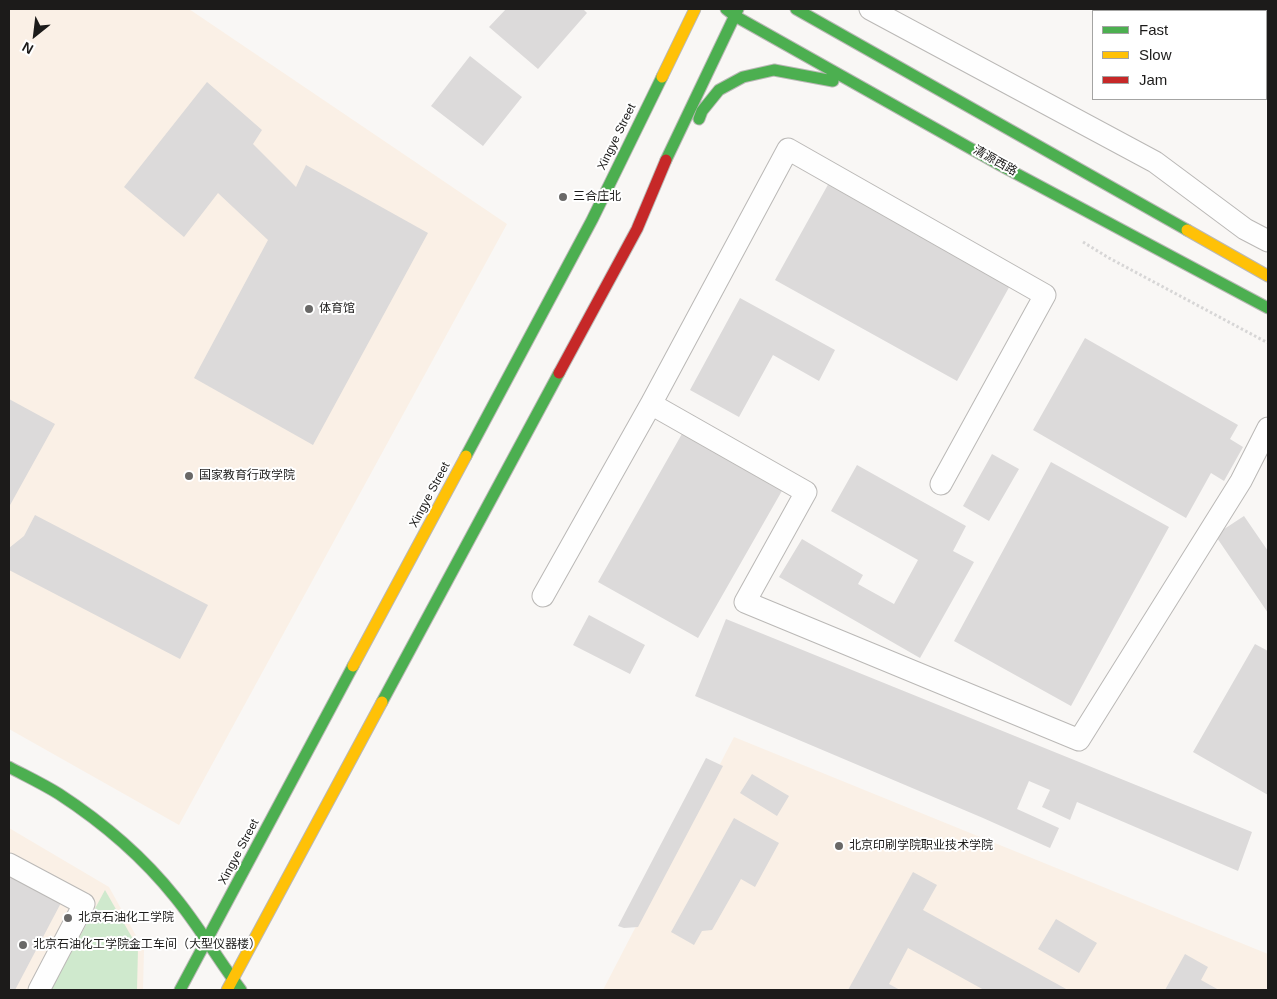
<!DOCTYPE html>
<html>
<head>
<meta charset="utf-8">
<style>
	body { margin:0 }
	#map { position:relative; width:1277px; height:999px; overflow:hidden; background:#f9f7f5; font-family:Arial,sans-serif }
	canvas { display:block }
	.frame { position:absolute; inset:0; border:10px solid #1c1b1a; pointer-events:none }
	.legend { position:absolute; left:1092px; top:10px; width:175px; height:90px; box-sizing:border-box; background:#fff; border:1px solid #a4a4a3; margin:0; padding:6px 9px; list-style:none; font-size:15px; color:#1c1b1a }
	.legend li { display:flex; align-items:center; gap:10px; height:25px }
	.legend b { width:25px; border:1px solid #a4a4a3 }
	.north { position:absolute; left:10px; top:10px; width:50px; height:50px; -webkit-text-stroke:4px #fff; paint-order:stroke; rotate:209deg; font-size:14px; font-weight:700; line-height:20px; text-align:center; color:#1c1b1a }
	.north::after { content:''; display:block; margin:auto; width:18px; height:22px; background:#1c1b1a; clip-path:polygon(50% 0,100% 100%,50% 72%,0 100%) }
</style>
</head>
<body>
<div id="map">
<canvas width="1277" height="999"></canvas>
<div class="frame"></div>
<ul class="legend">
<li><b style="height:6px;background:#4caf50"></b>Fast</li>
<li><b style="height:6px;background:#ffc107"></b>Slow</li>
<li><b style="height:6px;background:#c62828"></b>Jam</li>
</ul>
<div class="north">N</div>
</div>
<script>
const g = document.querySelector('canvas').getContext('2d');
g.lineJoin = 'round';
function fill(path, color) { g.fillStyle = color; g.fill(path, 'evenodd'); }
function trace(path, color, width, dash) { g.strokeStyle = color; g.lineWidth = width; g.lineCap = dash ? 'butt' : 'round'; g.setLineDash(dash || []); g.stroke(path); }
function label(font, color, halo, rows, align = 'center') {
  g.font = font + ' Arial,"Noto Sans SC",sans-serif'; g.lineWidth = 4; g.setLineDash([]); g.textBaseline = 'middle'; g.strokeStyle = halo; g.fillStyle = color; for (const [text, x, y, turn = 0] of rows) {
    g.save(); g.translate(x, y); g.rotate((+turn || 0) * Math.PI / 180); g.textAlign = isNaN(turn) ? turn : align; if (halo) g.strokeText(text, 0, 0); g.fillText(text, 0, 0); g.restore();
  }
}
fill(new Path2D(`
	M9 9H189L507 224 179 825 9 729Z
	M734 737 1268 954V990H603Z
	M9 828 109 887 144 950 143 990H9Z`), '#faf0e6');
fill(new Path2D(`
	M105 890 138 948 137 990H51Z`), '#cfe9cd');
fill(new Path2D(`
	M506 9H583L587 13 538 69 489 27Z
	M470 56 522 97 483 146 431 106Z
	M207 82 262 130 253 144 296 187 306 165 428 233 313 445 194 378 268 240 218 193 184 237 124 187Z
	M830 181 1012 282 957 381 775 280Z
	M740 298 835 350 819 381 773 355 739 417 690 390Z
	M1085 338 1238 425 1230 439 1243 447 1224 481 1211 473 1186 518 1033 430Z
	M9 399 55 424 9 507Z
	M683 432 783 489 698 638 598 582Z
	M992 454 1019 469 989 521 963 506Z
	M1051 462 1169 527 1071 706 954 641Z
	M857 465 966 526 953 551 974 562 920 658 779 577 802 539 863 575 858 584 894 604 918 560 831 511Z
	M35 515 208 605 180 659 9 570V548L24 536Z
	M1244 516 1268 551V613L1215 535Z
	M589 615 645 645 630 674 573 645Z
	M726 619 1252 832 1238 871 1077 802 1070 820 1042 807 1050 790 1029 781 1017 809 1059 828 1050 848 983 818 695 696Z
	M1255 644 1268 651V795L1193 752Z
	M706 758 723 766 638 927 624 928 618 926Z
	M752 774 789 796 777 816 740 793Z
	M734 818 779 843 755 887 741 879 712 930 702 931 694 945 671 932Z
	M9 872 62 901 15 990H9Z
	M913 872 937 885 923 910 1068 990H984L908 948 889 984 900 990H848Z
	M1056 919 1097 943 1079 973 1038 949Z
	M1185 954 1208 967 1201 980 1219 990H1165Z`), '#dcdada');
const street = new Path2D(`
	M870 9 1155 162 1245 229 1268 241
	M651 404 788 149 1045 295 941 484
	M543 596 651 404 806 492 745 602 1079 740 1241 481 1268 428
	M9 864 84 904 39 990`);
const fast = new Path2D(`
	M726 9 735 16 1000 165 1268 308
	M796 9 1187 230
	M699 119 702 111 719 90 743 77 774 70 833 81
	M666 160 738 9
	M466 456 592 220 662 77
	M382 702 559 373
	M9 767C26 776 43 784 59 794 102 822 143 857 175 897 199 926 218 960 241 990
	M180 990 353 666`);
const slow = new Path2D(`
	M662 77 695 9
	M1187 230 1268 276
	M353 666 466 456
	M227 990 382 702`);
const jam = new Path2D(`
	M559 373 637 229 666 160`);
trace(street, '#bab8b6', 23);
trace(fast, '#bab8b6', 13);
trace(slow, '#bab8b6', 13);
trace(jam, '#bab8b6', 13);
trace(new Path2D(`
	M1083 242 1109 258 1268 343`), '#d7d6d6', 3, [2.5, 2.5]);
trace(street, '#fefefe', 21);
trace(fast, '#4caf50', 11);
trace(slow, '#ffc107', 11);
trace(jam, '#c62828', 11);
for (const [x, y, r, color] of [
	[563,197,5,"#696867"],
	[309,309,5,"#696867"],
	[189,476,5,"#696867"],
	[839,846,5,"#696867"],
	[68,918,5,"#696867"],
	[23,945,5,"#696867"]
]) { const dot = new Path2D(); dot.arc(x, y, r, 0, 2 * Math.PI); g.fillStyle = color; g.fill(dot); trace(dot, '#fff', 2); }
label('12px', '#1c1b1a', '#fff', [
	["Xingye Street",617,137,-64],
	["清源西路",995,161,29],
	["Xingye Street",430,495,-62],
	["Xingye Street",239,852,-62]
]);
label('12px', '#1c1b1a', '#fff', [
	["三合庄北",573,197],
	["体育馆",319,309],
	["国家教育行政学院",199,476],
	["北京印刷学院职业技术学院",849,846],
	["北京石油化工学院",78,918],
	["北京石油化工学院金工车间（大型仪器楼）",33,945]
], 'left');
</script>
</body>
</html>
